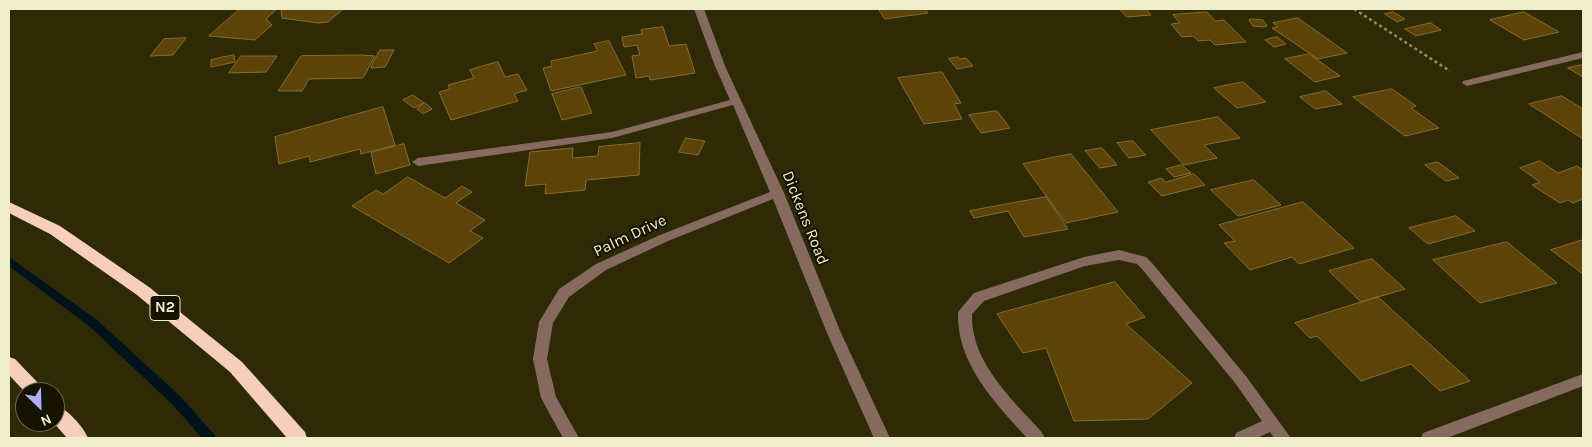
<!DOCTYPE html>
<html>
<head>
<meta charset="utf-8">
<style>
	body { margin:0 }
	#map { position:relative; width:1592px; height:447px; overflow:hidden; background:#2e2a05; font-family:Karla,sans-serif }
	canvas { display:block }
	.frame { position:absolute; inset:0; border:10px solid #efedca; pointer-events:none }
	.north { position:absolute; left:15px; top:382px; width:50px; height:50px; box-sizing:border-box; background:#151200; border:1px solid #6c6a51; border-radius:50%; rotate:156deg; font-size:14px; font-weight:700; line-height:20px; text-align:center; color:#efedca }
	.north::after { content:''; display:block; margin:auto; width:18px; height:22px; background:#aeaefa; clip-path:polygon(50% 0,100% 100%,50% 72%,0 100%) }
</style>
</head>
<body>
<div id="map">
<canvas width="1592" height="447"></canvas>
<div class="frame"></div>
<div class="north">N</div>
</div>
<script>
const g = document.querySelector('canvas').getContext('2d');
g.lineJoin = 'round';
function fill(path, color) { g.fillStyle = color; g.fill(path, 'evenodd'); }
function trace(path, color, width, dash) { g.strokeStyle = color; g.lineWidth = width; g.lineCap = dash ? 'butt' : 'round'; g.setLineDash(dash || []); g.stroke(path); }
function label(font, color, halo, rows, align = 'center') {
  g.font = font + ' Karla,sans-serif'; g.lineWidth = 4; g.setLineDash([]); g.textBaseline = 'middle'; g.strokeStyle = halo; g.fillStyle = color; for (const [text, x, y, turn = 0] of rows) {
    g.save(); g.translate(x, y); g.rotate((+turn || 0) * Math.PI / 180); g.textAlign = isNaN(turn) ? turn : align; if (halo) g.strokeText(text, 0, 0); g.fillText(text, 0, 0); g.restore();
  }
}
fill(new Path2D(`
	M9 257 97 320 180 396 214 434 216 438H202L172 404 89 326 9 266Z`), '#00131c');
const building = new Path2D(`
	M240 9H277L266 19 272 25 255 40 209 36Z
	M286 9H343L328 22 318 23 282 18 281 11Z
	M879 9H925L928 13 885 19Z
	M1120 9H1146L1151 15 1127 17Z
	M1207 12 1215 21 1224 20 1246 42 1215 45 1210 40 1198 41 1193 36 1182 37 1171 24 1180 23 1173 15Z
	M1393 12 1405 19 1397 22 1385 14Z
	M1524 12 1559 32 1524 40 1490 20Z
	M1298 18 1347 53 1318 59 1272 28 1278 27 1273 23Z
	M1252 19 1263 20 1267 26 1264 27 1253 26 1249 20Z
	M1431 23 1441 30 1416 36 1405 29Z
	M663 27 669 46 686 44 695 73 650 80 649 76 636 78 632 56 640 55 637 45 624 47 622 37 642 34 641 30Z
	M1277 37 1286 44 1274 47 1265 40Z
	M186 38 173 55 150 56 164 39Z
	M609 41 626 75 551 91 543 68 552 66 551 61 598 51 594 44Z
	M380 50H394L385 67 371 68Z
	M1309 54 1319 61 1340 76 1315 82 1285 59Z
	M234 55 235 62 211 67V60Z
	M361 55 375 56 363 78 309 79 302 91H278L301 56Z
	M241 56H277L266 72 229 73Z
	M958 57 960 59 966 58 973 66 957 69 949 59Z
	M498 62 505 77 518 74 527 90 514 94 518 101 451 120 439 92 450 89 448 85 474 78 470 70Z
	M1581 65 1583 66V77L1568 68Z
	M942 72 961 103 954 104 962 119 924 124 898 78Z
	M1243 82 1266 102 1237 108 1214 88Z
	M581 87 592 113 562 120 552 94Z
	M1392 89 1416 106 1411 108 1439 128 1405 136 1353 97Z
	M1326 91 1342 104 1315 109 1300 97Z
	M413 95 424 103 414 108 403 100Z
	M1562 96 1583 109V139L1529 104Z
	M425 103 432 109 423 114 417 109Z
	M383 107 395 145 361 154 360 149 310 162 309 156 279 164 275 137Z
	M997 111 1010 128 981 133 969 115Z
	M1218 117 1240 138 1204 145 1217 158 1184 165 1151 130Z
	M686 138 705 141 698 155 679 152Z
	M1133 141 1146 155 1129 158 1117 143Z
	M640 143 639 175 586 180 585 190 545 194 546 184 525 186 530 152 573 148 572 158 598 156 599 147Z
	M404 144 410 165 376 174 371 153Z
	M1102 148 1117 165 1100 168 1085 151Z
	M1071 154 1118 212 1066 223 1023 164Z
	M1540 161 1558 173 1577 166 1583 170V199L1573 203 1568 200 1560 203 1532 185 1540 182 1520 168Z
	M1438 162 1459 178 1446 181 1425 165Z
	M1182 165 1191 173 1174 177 1166 169Z
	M1194 174 1205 185 1162 196 1148 182 1162 178 1165 182Z
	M408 177 445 198 462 186 472 192 456 203 485 220 470 231 483 238 449 263 352 206 376 190 383 194Z
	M1254 180 1281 205 1238 216 1211 190Z
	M1046 197 1068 229 1024 237 1008 211 974 218 970 211Z
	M1303 202 1354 248 1299 264 1292 257 1250 270 1224 243 1235 241 1219 225Z
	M1456 216 1475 231 1428 244 1409 228Z
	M1583 240V274L1551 250Z
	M1507 242 1557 283 1480 303 1433 260Z
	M1372 259 1405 289 1361 302 1329 271Z
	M1115 282 1145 317 1126 324 1192 383 1148 419 1074 421 1046 348 1023 353 997 314Z
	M1378 297 1470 381 1440 391 1411 364 1361 381 1317 336 1310 338 1295 323Z`);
fill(building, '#5b430a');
trace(building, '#8b6d2d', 1);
trace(new Path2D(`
	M1354 9 1450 71`), '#918e6a', 2.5, [3, 3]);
fill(new Path2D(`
	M694 9H704L725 66 784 193 841 333 890 438H874L827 333 773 199 668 241 606 270 569 297 553 323 547 359 556 397 579 438H563L541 398 533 359 539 322 559 289 596 264 660 235 770 192 733 105 612 138 418 166 412 162 418 158 612 132 730 100 715 66Z
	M1583 52V58L1467 86 1462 83 1463 81Z
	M1119 250 1146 257 1152 263 1245 375 1291 438H1274L1270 432 1257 438H1234L1236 433 1262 421 1235 383 1142 269 1137 264 1119 260 1085 266 984 301 972 314C971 353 997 383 1022 411 1030 420 1040 428 1045 438H1027C995 403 956 363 958 312L974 293 1084 257Z
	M1583 374V386L1447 438H1421L1423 433Z`), '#876a5f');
fill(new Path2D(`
	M9 202 60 226 149 287 242 362 305 432 307 438H287L230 372 137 295 50 234 9 213Z
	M9 357 15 359 42 387 45 392H25L9 375Z
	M55 404C67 409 83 426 88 438H67L53 422H55Z`), '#f7cdbb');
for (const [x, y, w] of [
	[165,308,30]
]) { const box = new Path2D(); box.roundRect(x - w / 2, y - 12.5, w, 25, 4); g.fillStyle = '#151200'; g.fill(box); trace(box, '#efedca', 1); }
label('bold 15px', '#efedca', null, [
	["N2",165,308]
]);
label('16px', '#efedca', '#151200', [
	["Dickens Road",805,218,68],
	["Palm Drive",630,236,-25]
]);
</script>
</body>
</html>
